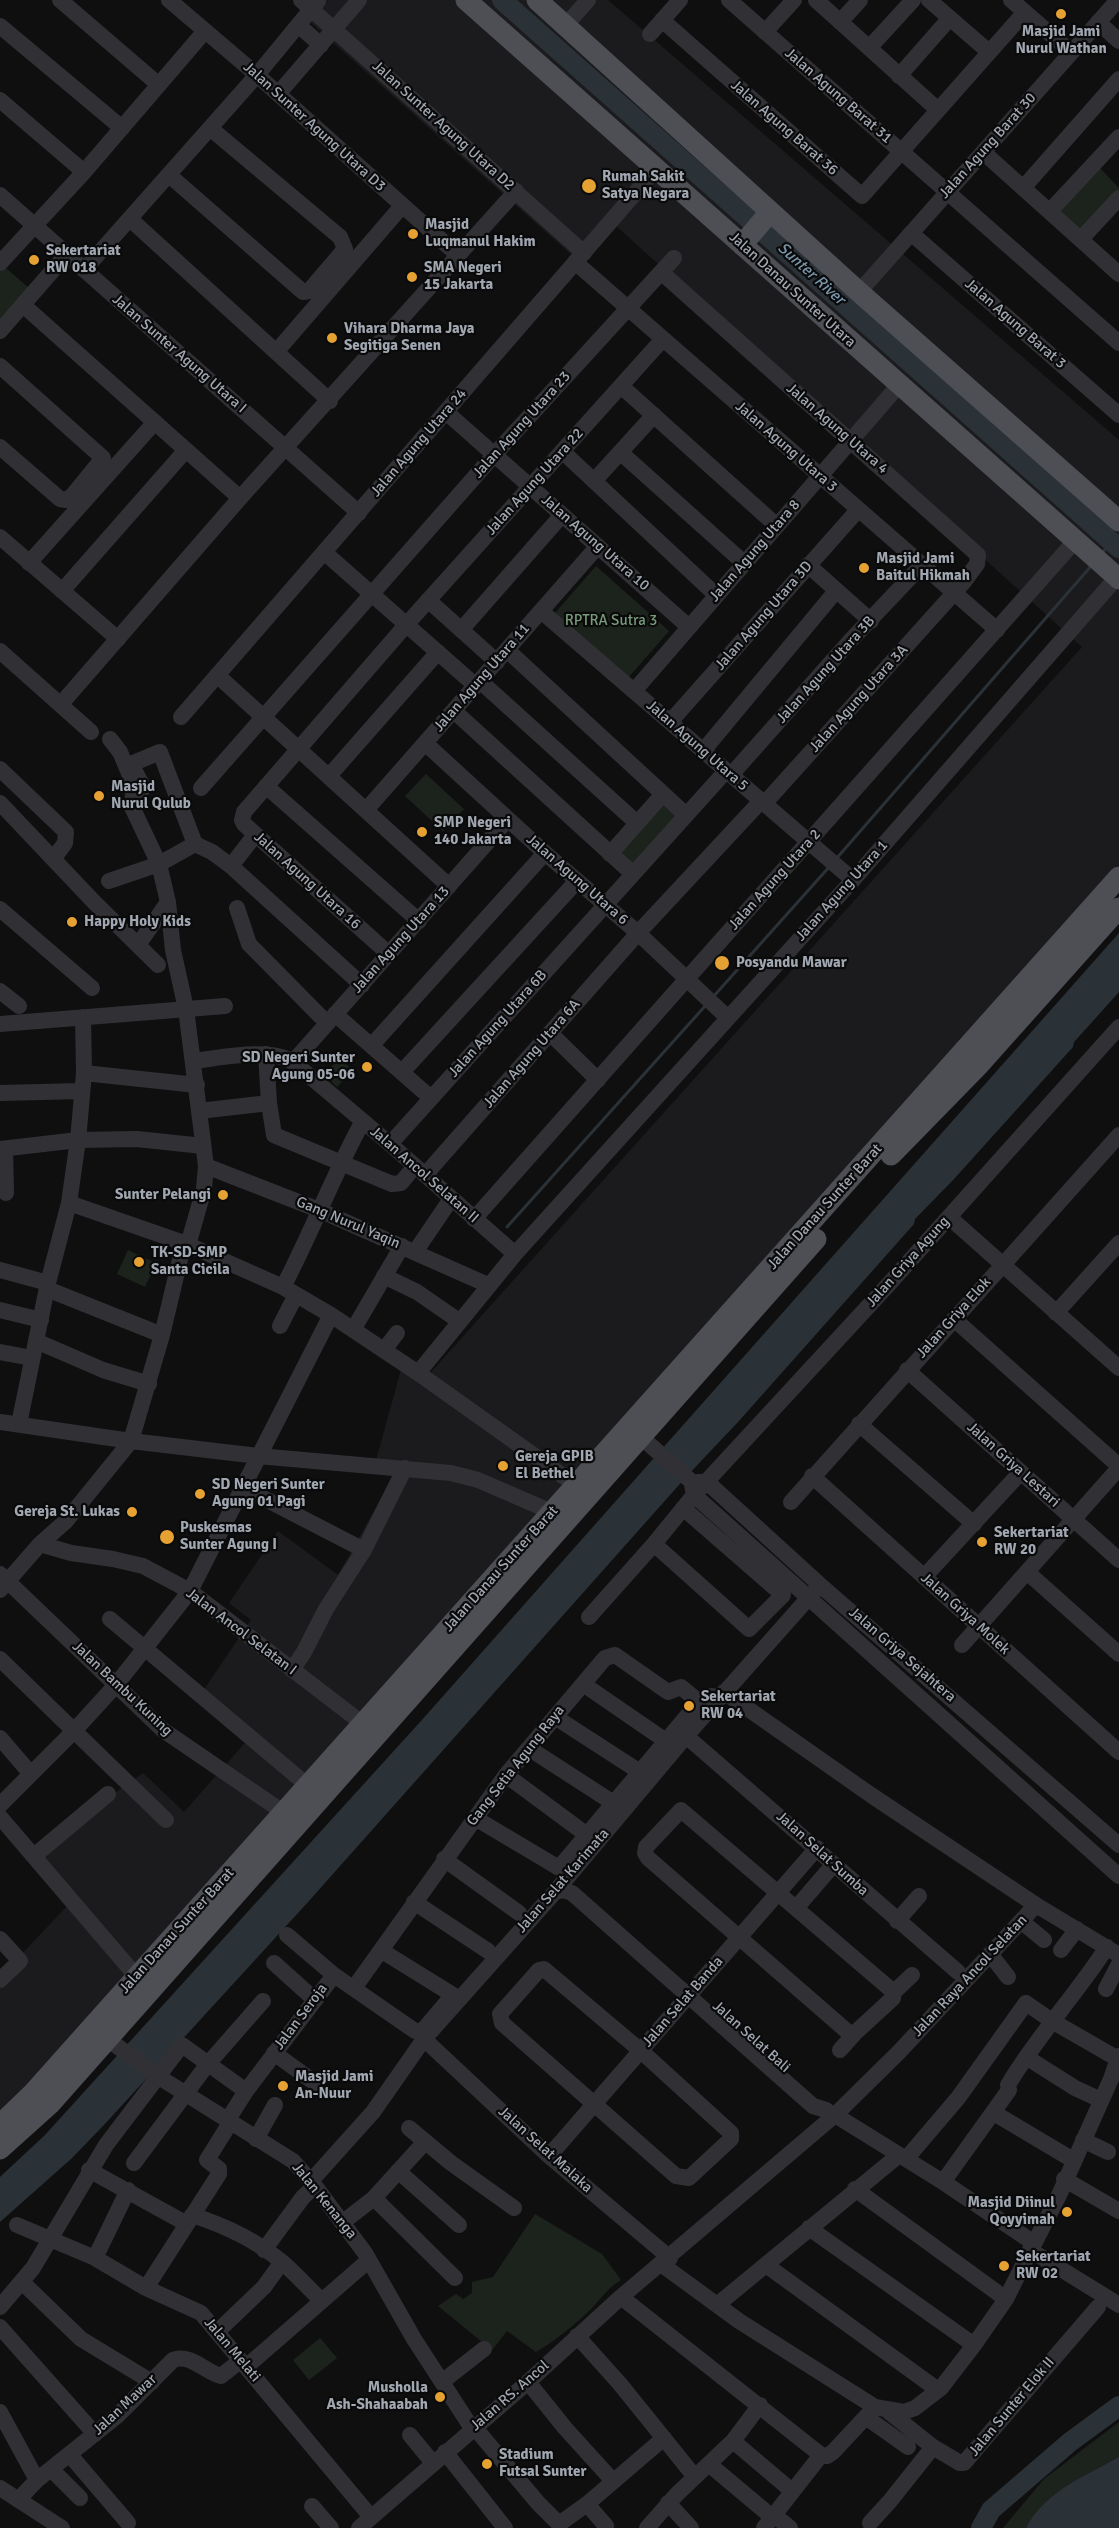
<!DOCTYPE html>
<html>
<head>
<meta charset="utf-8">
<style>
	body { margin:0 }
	canvas { display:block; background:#0f0f10 }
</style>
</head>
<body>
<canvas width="1119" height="2528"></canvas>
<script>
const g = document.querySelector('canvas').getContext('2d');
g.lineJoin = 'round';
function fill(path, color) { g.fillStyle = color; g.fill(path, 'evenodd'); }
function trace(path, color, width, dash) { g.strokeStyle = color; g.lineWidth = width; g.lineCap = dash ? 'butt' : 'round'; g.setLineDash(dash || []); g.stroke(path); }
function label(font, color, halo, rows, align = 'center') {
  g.font = font + ' Signika,sans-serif'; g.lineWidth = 4.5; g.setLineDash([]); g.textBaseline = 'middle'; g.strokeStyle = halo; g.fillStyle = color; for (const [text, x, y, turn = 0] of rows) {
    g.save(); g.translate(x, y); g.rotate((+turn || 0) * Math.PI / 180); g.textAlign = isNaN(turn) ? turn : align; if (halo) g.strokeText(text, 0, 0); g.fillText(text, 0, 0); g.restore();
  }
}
fill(new Path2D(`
	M313 0H608L1119 440V865L366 1712 27 2088 0 2112V1977L69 1904 39 1847 143 1773 184 1812 251 1736 201 1694 251 1620 229 1603 278 1531 338 1575 398 1468 375 1464 402 1366 423 1381 1082 647 615 225 583 265 301 14Z`), '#1b1b1d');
fill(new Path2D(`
	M1099 167 1119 188V192L1080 231 1057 208Z
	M0 263 29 288 0 321Z
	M596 566 669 631 628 678 555 613Z
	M426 774 464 809 443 831 405 796Z
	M663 800 681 816 635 867 617 851Z
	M340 1058 353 1070 337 1087 324 1074Z
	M128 1250 156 1263 145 1287 117 1274Z
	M535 2214 602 2254 621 2280C608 2287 600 2300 590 2310 573 2326 556 2340 536 2352L507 2331 492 2350 438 2306 456 2294 463 2299 472 2293V2282L493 2277Z
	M320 2338 337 2358 309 2380 293 2360Z
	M1119 2422V2457C1086 2475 1044 2492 1026 2528H1003L1044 2479Z`), '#1c231d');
fill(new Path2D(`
	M1119 933V992L1074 1042 1073 1047 954 1179 915 1219 914 1224 738 1422 686 1477 308 1902 103 2126 71 2159 0 2222V2177L45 2135 421 1721Z
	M1119 2457V2528H1026C1044 2492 1086 2475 1119 2457Z`), '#2a3238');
trace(new Path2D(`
	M1102 553 1112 541
	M836 859 1092 565
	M713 997 830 866
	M507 1227 706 1005`), '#2a3238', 3);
trace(new Path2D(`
	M502 0 1119 548
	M981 2528 991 2510 1070 2442 1119 2406`), '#2a3238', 20);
trace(new Path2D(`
	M60 0 159 85
	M169 0 257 75 458 255
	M301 0 584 253
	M729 0 1119 343
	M816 0 938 110
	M929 0 989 52
	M1011 0 1071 52
	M662 20 862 196 1025 12
	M840 22 860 0
	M1098 22 1119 41
	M298 25 321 45
	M566 25 588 0
	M0 26 122 128
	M765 32 794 0
	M650 34 680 0
	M869 48 913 0
	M899 76 950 18
	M278 94 359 0
	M0 100 84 172
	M983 152 1119 274
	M169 175 303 292 309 291 345 249 340 237 210 128
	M1023 188 1119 79
	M0 195 359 513
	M1050 211 1119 137
	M130 219 330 401
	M911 233 1119 415
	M1081 239 1119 198
	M575 262 997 630
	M0 263 84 172 205 31
	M84 270 257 75 318 1
	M661 272 978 555 977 564 963 583 764 804
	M859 292 1118 0
	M23 305 240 498
	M0 331 67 254
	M276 352 402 206
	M0 366 103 458 72 496 66 500 60 499 0 447
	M621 386 777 526
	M446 412 689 627
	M562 451 716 595
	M620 452 744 563
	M594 481 654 415
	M0 537 118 639
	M324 552 476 686
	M29 563 155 422
	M808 565 871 621
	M62 591 186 450
	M428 600 497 662
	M541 611 853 880
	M461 630 562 515
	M507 650 686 815
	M0 651 91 732
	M217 675 449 886
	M480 681 637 823
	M634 691 899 385
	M61 704 240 498 516 191
	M454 711 633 874
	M181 717 656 169
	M670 722 858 510
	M425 743 545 853 638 933 728 1018
	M703 751 836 591
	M0 769 66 832 65 843 54 858
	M731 775 850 641 922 565
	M329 776 438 652
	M266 786 419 921
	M201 788 494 455 674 258
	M133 793 144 788 131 764 160 752 195 844 159 864 168 902 173 950 186 1009 206 1166 204 1189 188 1245
	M0 803 94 902 158 965
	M366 810 598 546
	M195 844 212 852 231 866 362 985
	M610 854 663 794
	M231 866 255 835
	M109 881 159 864 132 807 134 785 120 752 110 739
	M237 908 249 944 327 1023
	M0 909 92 988
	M138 945 168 902
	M389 954 244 824 242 820 244 812 406 625 663 339
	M0 991 19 1006
	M335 1014 431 1098
	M83 1017 84 1073
	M0 1024 225 1006
	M550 1033 598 1080
	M372 1045 545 853
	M266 1054 269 1103 274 1135 392 1184 401 1183 415 1166
	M193 1061C221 1058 269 1047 293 1062L390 1144 515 1254
	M293 1062 508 819
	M402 1072 577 881
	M0 1093 82 1091
	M199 1111 269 1103
	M390 1144 726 771
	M0 1149 78 1140 137 1139 203 1146
	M5 1149 6 1193
	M206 1166 319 1210 488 1285
	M425 1175 638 933 761 801
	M69 1203 184 1243 283 1287 331 1315 418 1373 577 1486
	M949 1217 1119 1368
	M474 1219 1075 541
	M415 1252 451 1199
	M0 1270 48 1283
	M384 1276 417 1292 459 1321
	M283 1287C312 1232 333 1175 363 1121
	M47 1289 162 1335
	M0 1310 41 1320
	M1056 1313 1119 1243
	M954 1319 1119 1466
	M280 1326 296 1295
	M353 1330 402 1246
	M36 1341 103 1370 149 1384
	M384 1350 397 1333
	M0 1352 32 1358
	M907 1370 1119 1560
	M418 1373 515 1254 853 880 1117 577
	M0 1422 131 1441 258 1456 451 1473 478 1480 552 1512
	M19 1424 48 1283 69 1203 78 1140 84 1073 197 1085
	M859 1424 974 1524
	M641 1437 692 1482
	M812 1476 1119 1752
	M698 1482H707L820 1585 1119 1845
	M692 1484 694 1495 1119 1876
	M242 1487 364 1550 405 1468
	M791 1502 1119 1135
	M40 1544 71 1553 113 1559 143 1566 190 1591 362 1723
	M654 1544 749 1629 783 1595 683 1508
	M1027 1572 1119 1654
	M0 1574 163 1730 283 1812
	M924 1577 1021 1472
	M0 1590 40 1544 66 1521 131 1441 162 1335 184 1243
	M589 1617 654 1544 694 1495 888 1285 1119 1027
	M110 1619 307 1785
	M962 1645 1119 1468
	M0 1659 166 1820
	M292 1670 304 1652 326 1609 364 1550
	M583 1684 666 1741
	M724 1692 871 1795 1036 1905
	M555 1717 640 1772
	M686 1736 958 1972
	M0 1738 31 1774
	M530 1749 615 1804
	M506 1775 587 1835
	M0 1805 73 1732 115 1686 190 1591 331 1315
	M681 1810 889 1988 894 1992 893 1998 856 2032 849 2033 648 1858 645 1853 646 1847Z
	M0 1817 137 1977
	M475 1818 559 1868 699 1702
	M34 1856 108 1794
	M444 1859 519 1913
	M555 1892 563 1890 572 1893 813 2106 826 2110 834 2117
	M414 1902 488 1951
	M797 1907 834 1864
	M897 1921 919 1896
	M1021 1921 1044 1940
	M287 1935 334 1975
	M0 1939 20 1961 0 1980
	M1061 1950 1077 1929
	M990 1954 1008 1977
	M274 1963 314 1999
	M544 1969 641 2051 731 2133V2139L689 2178 676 2176 502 2023 500 2014 539 1970Z
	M354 1988 506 1775 605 1658 615 1655 668 1692 681 1687 699 1702 710 1696 720 1697
	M1106 1989 1119 1964
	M894 1992 912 1975
	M106 2038 159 2077 293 2161 315 2186 365 2253 414 2339 473 2430
	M424 2039 549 2156 670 2258
	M840 2050 856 2032
	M274 2053 318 2085
	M1026 2057 1075 2088 1101 2100
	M994 2113 1073 2160
	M835 2115 943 2182 1034 2243
	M227 2121 246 2091 334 1975 415 2031H421L425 2028 453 1995 382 1951
	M409 2128 451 2163 514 2208
	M256 2139 275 2105
	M1083 2140 1108 2152
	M549 2156 817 1848
	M906 2159 958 2098 1026 2003 1052 2021 1118 2059
	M134 2163 207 2065 263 2001
	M89 2170 187 2224
	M398 2171 459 2225
	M1064 2179 1119 2211
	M311 2181 373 2112 424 2039 555 1892 686 1736 820 1585
	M943 2182 1009 2090 1008 2085C1037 2036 1076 1995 1107 1947
	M855 2189 1006 2299
	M374 2198 455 2278
	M192 2215C223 2225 257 2241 282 2262 296 2274 309 2289 322 2301
	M343 2222 374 2198 424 2143
	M17 2225 95 2258 146 2288 201 2313 371 2517
	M809 2228 974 2345
	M264 2250 303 2197 315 2186
	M1030 2250 1119 2305
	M95 2258 128 2190
	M661 2264 739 2321 875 2407 904 2412 915 2408 941 2388 974 2345 1006 2299 1017 2277 1060 2193 1111 2079 1119 2056
	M766 2265 938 2390
	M22 2282 81 2339 152 2382
	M146 2288 219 2174V2169L207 2160 230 2123
	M621 2297 821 2455 827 2456 833 2452 875 2407
	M717 2305 899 2155
	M0 2307 33 2268 106 2145 182 2045 246 2091
	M0 2327 95 2434
	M218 2331 264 2287 282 2262
	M577 2336 620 2384 695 2477
	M246 2367 369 2260
	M443 2381 484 2349
	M528 2382 565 2428 613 2481
	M888 2411 933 2447 960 2463H964L1098 2307
	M0 2412 37 2480
	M867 2418 908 2447
	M475 2428 538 2503 559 2524 587 2504 664 2438
	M410 2435 433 2463
	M733 2441 792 2491
	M445 2452 505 2528
	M70 2455 128 2523
	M710 2465 772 2517
	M51 2469 80 2498
	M0 2488 62 2528
	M18 2500 37 2480 117 2416 173 2360C190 2353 205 2372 221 2376L240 2361
	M668 2503 691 2528
	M587 2504 606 2526 605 2528
	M312 2506 331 2528
	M774 2515 790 2528
	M870 2523 890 2501 933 2447
	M359 2528 528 2382 621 2297 835 2115 899 2052 1036 1905 1119 1955
	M647 2528 677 2494 733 2441 760 2405
	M764 2528 821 2455`), '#313135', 16);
trace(new Path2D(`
	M466 0 1119 579
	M537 0 859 292 1119 521
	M742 245 770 212
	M891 1155 977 1067 1119 908
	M0 2125 33 2093 1119 877
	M0 2149 50 2104 816 1239`), '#4d4f54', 21);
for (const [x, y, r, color] of [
	[1061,14,6,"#e5a233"],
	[589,186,8,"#e5a233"],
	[413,234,6,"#e5a233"],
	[34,260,6,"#e5a233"],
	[412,277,6,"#e5a233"],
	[332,338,6,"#e5a233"],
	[864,568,6,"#e5a233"],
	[99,796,6,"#e5a233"],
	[422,832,6,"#e5a233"],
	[72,922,6,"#e5a233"],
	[722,963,8,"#e5a233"],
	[367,1067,6,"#e5a233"],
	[223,1195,6,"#e5a233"],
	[139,1262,6,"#e5a233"],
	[503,1466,6,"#e5a233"],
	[200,1494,6,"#e5a233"],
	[132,1512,6,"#e5a233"],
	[167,1537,8,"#e5a233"],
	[982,1542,6,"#e5a233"],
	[689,1706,6,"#e5a233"],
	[283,2086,6,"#e5a233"],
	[1067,2212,6,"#e5a233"],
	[1004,2266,6,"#e5a233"],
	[440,2397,6,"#e5a233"],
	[487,2464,6,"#e5a233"]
]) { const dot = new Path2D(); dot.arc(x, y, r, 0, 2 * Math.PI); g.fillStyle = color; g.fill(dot); trace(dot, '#0a0a0b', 2); }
label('bold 15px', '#a1a7b1', '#0a0a0b', [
	["Masjid Jami",1061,32,"center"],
	["Nurul Wathan",1061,49,"center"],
	["Rumah Sakit",602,177],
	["Satya Negara",602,194],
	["Masjid",425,225],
	["Luqmanul Hakim",425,242],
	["Sekertariat",46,251],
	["RW 018",46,268],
	["SMA Negeri",424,268],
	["15 Jakarta",424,285],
	["Vihara Dharma Jaya",344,329],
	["Segitiga Senen",344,346],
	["Masjid Jami",876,559],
	["Baitul Hikmah",876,576],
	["Masjid",111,787],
	["Nurul Qulub",111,804],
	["SMP Negeri",434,823],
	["140 Jakarta",434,840],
	["Happy Holy Kids",84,922],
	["Posyandu Mawar",736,963],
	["SD Negeri Sunter",355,1058,"right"],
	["Agung 05-06",355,1075,"right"],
	["Sunter Pelangi",211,1195,"right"],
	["TK-SD-SMP",151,1253],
	["Santa Cicila",151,1270],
	["Gereja GPIB",515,1457],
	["El Bethel",515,1474],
	["SD Negeri Sunter",212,1485],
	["Agung 01 Pagi",212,1502],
	["Gereja St. Lukas",120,1512,"right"],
	["Puskesmas",180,1528],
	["Sunter Agung I",180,1545],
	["Sekertariat",994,1533],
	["RW 20",994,1550],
	["Sekertariat",701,1697],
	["RW 04",701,1714],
	["Masjid Jami",295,2077],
	["An-Nuur",295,2094],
	["Masjid Diinul",1055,2203,"right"],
	["Qoyyimah",1055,2220,"right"],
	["Sekertariat",1016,2257],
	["RW 02",1016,2274],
	["Musholla",428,2388,"right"],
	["Ash-Shahaabah",428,2405,"right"],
	["Stadium",499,2455],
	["Futsal Sunter",499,2472]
], 'left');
label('15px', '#a1a7b1', '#0a0a0b', [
	["Jalan Agung Barat 31",838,96,41],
	["Jalan Sunter Agung Utara D2",443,126,42],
	["Jalan Sunter Agung Utara D3",314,127,42],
	["Jalan Agung Barat 36",784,128,41],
	["Jalan Agung Barat 30",988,146,-48],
	["Jalan Danau Sunter Utara",792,290,42],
	["Jalan Agung Barat 3",1015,324,41],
	["Jalan Sunter Agung Utara I",179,354,41],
	["Jalan Agung Utara 23",522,425,-48],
	["Jalan Agung Utara 4",837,429,41],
	["Jalan Agung Utara 24",419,443,-49],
	["Jalan Agung Utara 3",786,447,41],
	["Jalan Agung Utara 22",535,482,-48],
	["Jalan Agung Utara 10",595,543,41],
	["Jalan Agung Utara 8",755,551,-49],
	["Jalan Agung Utara 3D",764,616,-49],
	["Jalan Agung Utara 3B",826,670,-48],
	["Jalan Agung Utara 11",482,678,-49],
	["Jalan Agung Utara 3A",859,699,-48],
	["Jalan Agung Utara 5",697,746,41],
	["Jalan Agung Utara 6",577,880,41],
	["Jalan Agung Utara 2",775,880,-48],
	["Jalan Agung Utara 16",307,881,42],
	["Jalan Agung Utara 1",842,891,-48],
	["Jalan Agung Utara 13",401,940,-48],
	["Jalan Agung Utara 6B",498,1024,-48],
	["Jalan Agung Utara 6A",532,1054,-49],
	["Jalan Ancol Selatan II",424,1175,41],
	["Jalan Danau Sunter Barat",825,1207,-48],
	["Gang Nurul Yaqin",348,1223,23],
	["Jalan Griya Agung",908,1262,-48],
	["Jalan Griya Elok",954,1318,-48],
	["Jalan Griya Lestari",1013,1465,42],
	["Jalan Danau Sunter Barat",501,1569,-48],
	["Jalan Griya Molek",965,1614,42],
	["Jalan Ancol Selatan I",241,1632,37],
	["Jalan Griya Sejahtera",902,1655,41],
	["Jalan Bambu Kuning",122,1689,43],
	["Gang Setia Agung Raya",516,1766,-52],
	["Jalan Selat Sumba",822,1854,42],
	["Jalan Selat Karimata",563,1881,-49],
	["Jalan Danau Sunter Barat",177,1931,-48],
	["Jalan Raya Ancol Selatan",970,1976,-47],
	["Jalan Selat Banda",683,2002,-49],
	["Jalan Seroja",301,2017,-53],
	["Jalan Selat Bali",751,2037,42],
	["Jalan Selat Malaka",545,2150,42],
	["Jalan Kenanga",324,2201,51],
	["Jalan Melati",232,2350,50],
	["Jalan RS. Ancol",510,2396,-41],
	["Jalan Mawar",125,2405,-43],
	["Jalan Sunter Elok II",1012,2407,-50]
]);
label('15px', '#799b7a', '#0a0a0b', [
	["RPTRA Sutra 3",611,621]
]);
label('italic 16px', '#7995aa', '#0a0a0b', [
	["Sunter River",811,274,42]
]);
</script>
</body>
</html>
